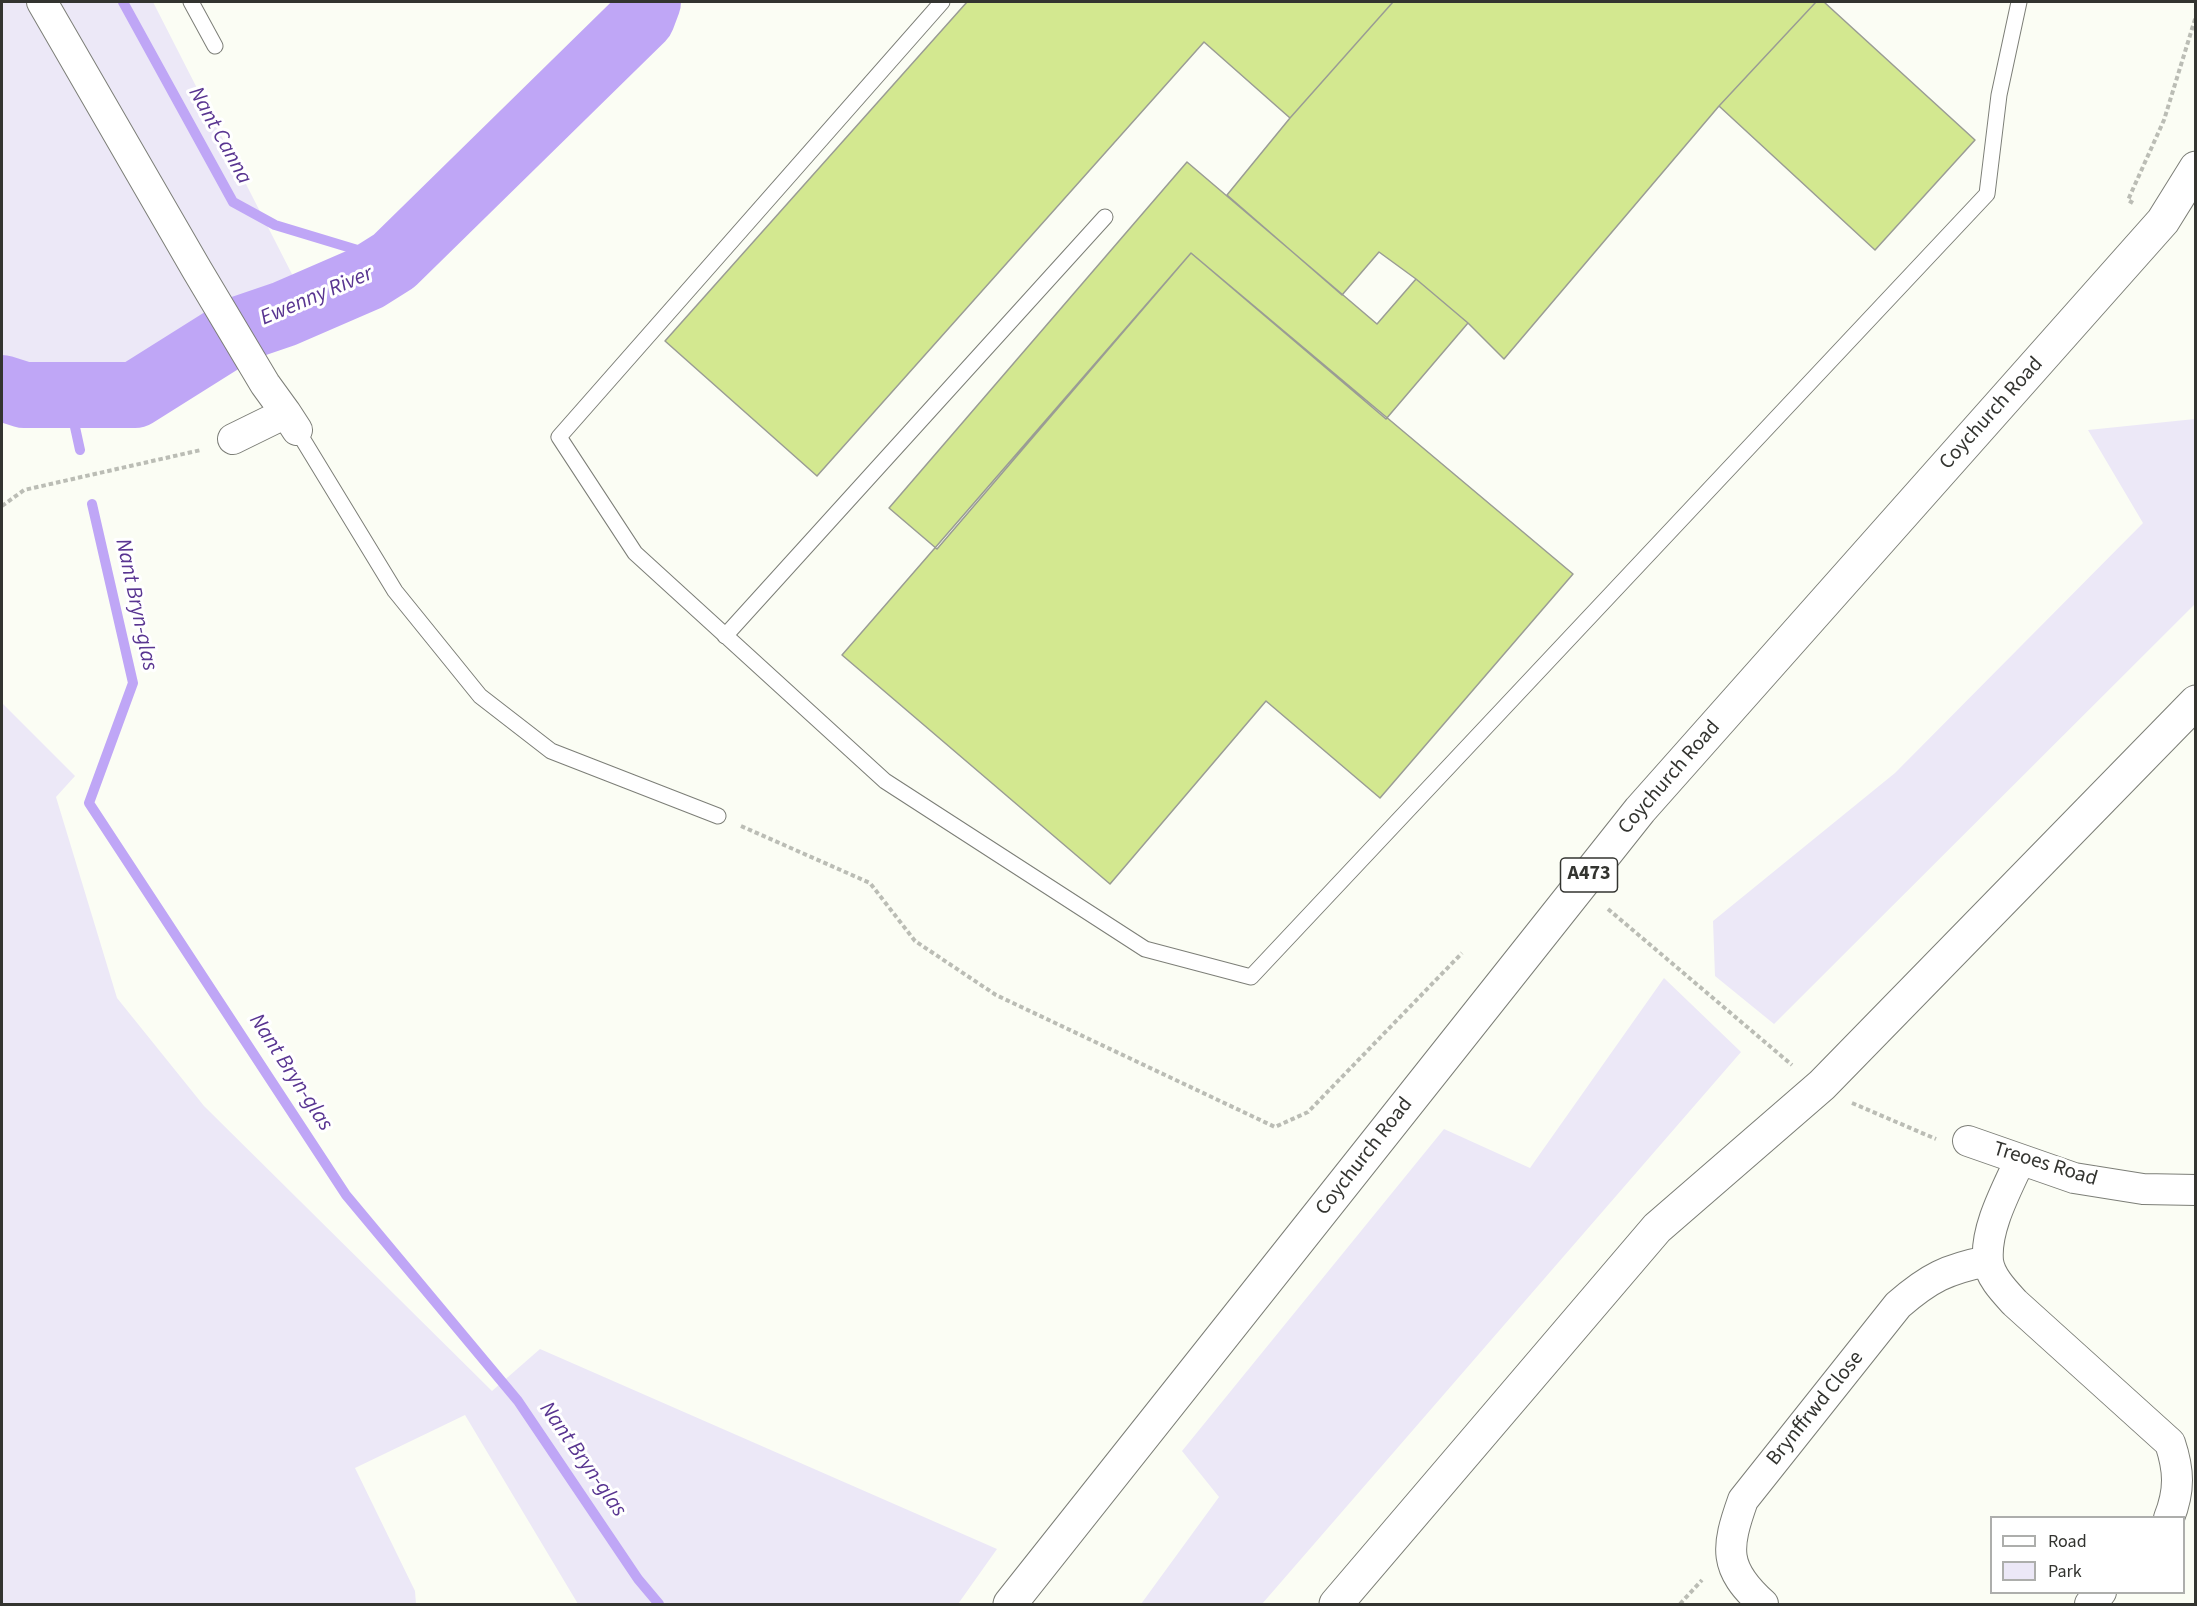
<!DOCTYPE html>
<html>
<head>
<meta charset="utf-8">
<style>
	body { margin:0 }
	#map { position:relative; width:2197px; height:1606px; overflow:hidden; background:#fbfdf4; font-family:"Source Sans 3",sans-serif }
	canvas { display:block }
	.frame { position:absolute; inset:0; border:3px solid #333430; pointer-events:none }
	.legend { position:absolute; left:1990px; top:1516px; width:195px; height:78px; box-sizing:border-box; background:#fff; border:2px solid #adaeac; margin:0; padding:8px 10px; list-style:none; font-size:18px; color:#333430 }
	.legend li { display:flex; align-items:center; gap:12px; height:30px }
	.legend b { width:30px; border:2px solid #adaeac }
</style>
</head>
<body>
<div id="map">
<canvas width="2197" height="1606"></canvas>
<div class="frame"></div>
<ul class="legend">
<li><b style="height:8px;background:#fff"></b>Road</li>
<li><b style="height:16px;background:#ece8f7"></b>Park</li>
</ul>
</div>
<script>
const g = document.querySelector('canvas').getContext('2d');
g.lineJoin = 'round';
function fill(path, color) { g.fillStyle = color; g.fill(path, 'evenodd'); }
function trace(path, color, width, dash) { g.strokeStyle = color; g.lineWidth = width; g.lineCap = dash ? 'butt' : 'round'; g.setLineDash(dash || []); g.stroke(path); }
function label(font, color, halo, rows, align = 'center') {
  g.font = font + ' "Source Sans 3",sans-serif'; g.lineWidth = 6; g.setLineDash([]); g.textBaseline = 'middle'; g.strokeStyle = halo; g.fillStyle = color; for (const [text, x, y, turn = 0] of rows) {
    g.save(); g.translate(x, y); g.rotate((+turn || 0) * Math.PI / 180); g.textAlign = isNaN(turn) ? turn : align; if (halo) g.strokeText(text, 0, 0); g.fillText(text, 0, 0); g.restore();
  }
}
fill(new Path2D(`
	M2 2H153L296 282 106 381H63L2 368Z
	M2195 419V604L1774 1024 1715 976 1713 921 1895 773 2143 523 2088 430Z
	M2 703 75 776 56 797 117 998 204 1106 492 1391 540 1349 997 1549 958 1604H578L465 1415 355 1468 415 1591 416 1604H2Z
	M1664 978 1741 1052 1262 1604H1141L1219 1497 1182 1451 1444 1129 1530 1168Z`), '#ece8f7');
trace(new Path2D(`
	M123 2 233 202 275 225 394 261
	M68 395 80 450
	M92 504 133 683 89 803 346 1195 518 1401 638 1579 659 1604`), '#bfa6f6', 10);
trace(new Path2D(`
	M2 388 24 395H135L240 329 284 314 367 278 394 261 642 18 648 2`), '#bfa6f6', 66);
const building = new Path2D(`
	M967 2H1393L1290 118 1204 42 817 476 665 341Z
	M1393 2H1816L1719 106 1504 359 1468 323 1416 279 1379 252 1342 295 1227 195 1290 118Z
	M1816 2H1824L1975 140 1875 250 1719 106Z
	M1187 162 1377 324 1416 279 1468 323 1386 419 1191 253 937 549 889 508Z
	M1191 253 1573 574 1380 798 1266 701 1110 884 842 655Z`);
fill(building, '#d3e890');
trace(building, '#9a9c94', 1.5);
const lane = new Path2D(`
	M191 2 215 46
	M942 2 559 437 635 553 885 781 1145 949 1251 977 1987 194 1999 95 2019 2
	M297 430 395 591 480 696 551 751 718 816
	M725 636 1105 217`);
const street = new Path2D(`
	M42 2 197 270 265 384 286 413
	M233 439 286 413 297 430
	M1968 1141 2074 1178 2143 1189 2196 1190
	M2020 1160C2007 1189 1985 1228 1988 1261 1990 1277 2005 1292 2015 1303L2170 1443C2179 1470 2180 1490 2169 1518
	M1763 1604C1723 1568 1726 1548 1743 1500L1898 1305C1929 1278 1947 1269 1988 1261
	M2090 1604 2101 1592`);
const primary = new Path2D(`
	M1010 1604 1640 810 2163 221 2196 168
	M1336 1604 1657 1228 1822 1085 2196 702`);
trace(lane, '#7c7e77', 17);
trace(street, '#7c7e77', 32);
trace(primary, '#7c7e77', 35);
trace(new Path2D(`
	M2133 203 2128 200 2164 120 2196 16
	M2 506 24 490 201 450
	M741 826 870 883 915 941 996 995 1275 1127 1308 1112 1462 953
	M1608 909 1792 1065
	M1852 1103 1936 1139
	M1680 1604 1702 1580`), '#bbbdb5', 4, [4.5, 3]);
trace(lane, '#fff', 15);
trace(street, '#fff', 30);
trace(primary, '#fff', 33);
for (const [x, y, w] of [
	[1589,875,57]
]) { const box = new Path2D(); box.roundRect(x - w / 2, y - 17, w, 34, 4.5); g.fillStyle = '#fff'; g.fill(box); trace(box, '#333430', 1.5); }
label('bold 20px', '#333430', null, [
	["A473",1589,875]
]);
label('21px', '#333430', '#fff', [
	["Coychurch Road",1992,414,-48],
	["Coychurch Road",1670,778,-49],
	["Coychurch Road",1365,1157,-52],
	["Treoes Road",2045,1165,17],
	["Brynffrwd Close",1816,1409,-51]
]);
label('italic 22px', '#593591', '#fff', [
	["Nant Canna",219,136,61],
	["Ewenny River",317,297,-23],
	["Nant Bryn-glas",135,605,78],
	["Nant Bryn-glas",290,1073,57],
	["Nant Bryn-glas",582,1460,55]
]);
</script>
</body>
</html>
